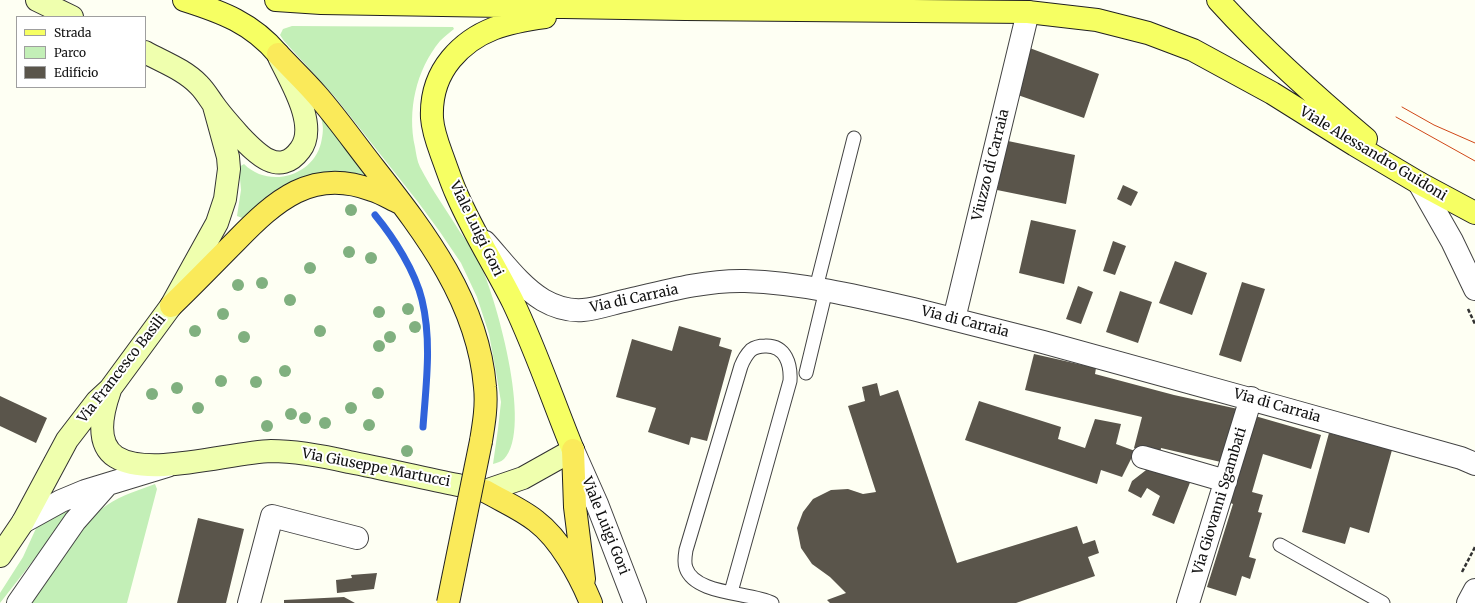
<!DOCTYPE html>
<html>
<head>
<meta charset="utf-8">
<style>
	body { margin:0 }
	#map { position:relative; width:1475px; height:603px; overflow:hidden; background:#fefff3; font-family:Merriweather,serif }
	canvas { display:block }
	.legend { position:absolute; left:16px; top:16px; width:130px; height:72px; box-sizing:border-box; background:#fff; border:1px solid #9f9f9f; margin:0; padding:5px 7px; list-style:none; font-size:12px; color:#101010 }
	.legend li { display:flex; align-items:center; gap:8px; height:20px }
	.legend b { width:20px; border:1px solid #9f9f9f }
</style>
</head>
<body>
<div id="map">
<canvas width="1475" height="603"></canvas>
<ul class="legend">
<li><b style="height:5px;background:#f6ff63"></b>Strada</li>
<li><b style="height:11px;background:#c3efb7"></b>Parco</li>
<li><b style="height:11px;background:#5a554b"></b>Edificio</li>
</ul>
</div>
<script>
const g = document.querySelector('canvas').getContext('2d');
g.lineJoin = 'round';
function fill(path, color) { g.fillStyle = color; g.fill(path, 'evenodd'); }
function trace(path, color, width, dash) { g.strokeStyle = color; g.lineWidth = width; g.lineCap = dash ? 'butt' : 'round'; g.setLineDash(dash || []); g.stroke(path); }
function label(font, color, halo, rows, align = 'center') {
  g.font = font + ' Merriweather,serif'; g.lineWidth = 4; g.setLineDash([]); g.textBaseline = 'middle'; g.strokeStyle = halo; g.fillStyle = color; for (const [text, x, y, turn = 0] of rows) {
    g.save(); g.translate(x, y); g.rotate((+turn || 0) * Math.PI / 180); g.textAlign = isNaN(turn) ? turn : align; if (halo) g.strokeText(text, 0, 0); g.fillText(text, 0, 0); g.restore();
  }
}
fill(new Path2D(`
	M292 26 453 27 454 29C449 33 444 37 440 41 416 70 407 111 415 147 416 153 417 161 420 167 432 190 447 211 460 232 466 240 472 248 477 257 495 292 534 429 504 459 501 462 496 463 493 464L498 429 501 402 496 372 489 334 477 297 461 263 440 232 418 202 335 97 284 41 280 35 283 29Z
	M321 118H325L369 176C323 164 273 180 245 219L237 216 241 190 239 167 244 164C269 189 313 176 321 143 323 134 324 127 321 118Z
	M155 484 157 489 127 603H30C50 573 78 525 107 505 122 495 139 490 155 484Z
	M76 502 61 525 0 603V593L23 557 38 524Z`), '#c3efb7');
trace(new Path2D(`
	M375 215C394 238 415 271 422 300 432 341 426 385 423 427`), '#3063db', 7);
fill(new Path2D(`
	M1027 47 1099 74 1084 118 1012 93Z
	M1008 141 1075 155 1066 204 997 190Z
	M1123 185 1138 192 1131 206 1117 199Z
	M1031 220 1076 230 1064 284 1019 273Z
	M1113 241 1126 246 1115 275 1103 271Z
	M1175 261 1207 273 1192 315 1159 303Z
	M1242 282 1265 289 1241 362 1219 355Z
	M1078 286 1093 292 1081 324 1066 319Z
	M1120 291 1152 302 1138 343 1106 332Z
	M679 326 721 338 719 346 732 350 707 441 691 437 689 445 648 432 656 408 616 397 632 339 672 351Z
	M1034 354 1096 368 1095 374 1174 395 1238 409 1225 463 1161 448 1160 454 1134 448 1142 417 1025 390Z
	M877 383 880 396 898 390 957 563 1077 526 1083 544 1095 540 1099 553 1088 557 1095 576 1016 603H830L827 600 846 593 830 577 812 564 801 548 797 528 803 512 813 499 831 490 848 489 863 494 876 492 848 406 865 401 862 387Z
	M0 396 47 418 36 443 0 426Z
	M979 401 1061 427 1058 439 1085 448 1095 419 1121 424 1116 444 1135 451 1122 477 1101 470 1097 484 965 440Z
	M1255 416 1321 435 1311 469 1263 454 1252 492 1263 495 1258 512 1262 513 1249 557 1256 559 1250 579 1242 576 1236 596 1207 587 1233 504 1228 502Z
	M1329 433 1392 450 1369 533 1350 527 1345 544 1302 532Z
	M1150 467 1191 480 1174 524 1152 515 1160 496 1147 488 1141 498 1128 491 1132 481Z
	M198 518 244 529 226 603H177Z
	M377 573 374 589 337 593 336 580 352 578 351 575Z
	M344 597 355 603H284V600Z`), '#5a554b');
const service = new Path2D(`
	M816 288 854 138
	M806 373 826 290
	M1280 545 1383 603
	M731 592 790 381C791 365 786 345 765 346 760 346 755 347 751 350 746 355 743 361 741 366L686 550C685 556 684 563 686 568 695 595 750 592 772 603`);
const minor = new Path2D(`
	M1419 183 1452 241 1475 289
	M485 242C503 262 520 286 543 300 555 307 569 311 583 310 597 309 613 303 628 300 666 291 706 280 745 281 802 283 857 296 913 309 956 320 999 331 1043 342 1182 380 1322 419 1461 458L1475 464
	M954 319 1028 12
	M1143 457 1226 481
	M23 522 61 501 85 491 167 466
	M18 603 75 521 106 486
	M249 603 272 516 357 538
	M1188 603 1251 398`);
const tertiary = new Path2D(`
	M573 450 597 504 635 603
	M1468 603 1475 590`);
const secondary = new Path2D(`
	M37 0 72 17
	M145 52C163 62 185 70 199 85 205 91 209 98 214 105 221 115 230 125 239 135 256 153 279 178 300 150 319 126 290 80 279 57
	M110 390C103 410 94 443 116 457 150 478 231 452 271 451 298 451 323 456 349 462 386 469 422 478 458 485
	M485 491 523 478 573 450
	M0 556 23 522 67 440 97 401 110 389 171 306 217 223 225 199 229 169 228 157 214 106`);
const primary = new Path2D(`
	M184 0C222 12 252 23 278 54
	M276 0 321 3 685 9 1028 12 1097 20 1148 33 1193 50 1272 93 1355 145 1419 183 1475 213
	M1218 0C1263 50 1314 95 1366 139
	M545 17C508 22 476 29 451 59 437 76 431 96 432 118 433 133 439 147 444 161 448 172 452 184 457 195 473 232 495 266 513 302 536 350 553 401 573 450`);
const trunk = new Path2D(`
	M278 54C291 68 305 81 317 95 338 119 356 145 375 169 426 234 478 302 485 387 487 405 484 423 481 441
	M171 306C193 285 214 263 236 241 275 201 312 167 372 190 382 193 391 199 400 203
	M573 450 575 507 584 579
	M485 491C502 501 521 509 536 521 560 539 580 576 591 603`);
trace(service, '#434343', 15);
trace(minor, '#434343', 24);
trace(tertiary, '#434343', 24);
trace(secondary, '#323232', 24);
trace(primary, '#212121', 24);
trace(trunk, '#212121', 24);
trace(new Path2D(`
	M1468 309 1475 324
	M1462 572 1475 547`), '#323232', 2.5, [4, 2]);
trace(service, '#fff', 13);
trace(minor, '#fff', 22);
trace(tertiary, '#fff', 22);
trace(secondary, '#efffae', 22);
trace(primary, '#f6ff63', 22);
trace(trunk, '#faea5a', 22);
trace(new Path2D(`
	M1402 107 1434 125 1475 143
	M1396 117 1475 161`), '#d04718', 1);
const trunkBridge = new Path2D(`
	M448 603 481 441`);
trace(trunkBridge, '#212121', 24, []);
trace(trunkBridge, '#faea5a', 22);
g.fillStyle = '#80b07f';
for (const [x, y] of [
	[351,210],
	[349,252],
	[371,258],
	[310,268],
	[262,283],
	[238,285],
	[290,300],
	[408,309],
	[379,312],
	[223,314],
	[415,327],
	[195,331],
	[320,331],
	[244,337],
	[390,337],
	[379,346],
	[285,371],
	[221,381],
	[256,382],
	[177,388],
	[378,393],
	[152,394],
	[198,408],
	[351,408],
	[291,414],
	[305,418],
	[325,423],
	[369,425],
	[267,426],
	[407,451]
]) { g.beginPath(); g.arc(x, y, 6, 0, 2 * Math.PI); g.fill(); }
label('14px', '#101010', '#fff', [
	["Viale Alessandro Guidoni",1373,154,31],
	["Viuzzo di Carraia",991,165,-76],
	["Viale Luigi Gori",476,229,64],
	["Via di Carraia",634,299,-12],
	["Via di Carraia",965,322,14],
	["Via Francesco Basili",122,369,-52],
	["Via di Carraia",1277,406,16],
	["Via Giuseppe Martucci",376,468,11],
	["Via Giovanni Sgambati",1220,501,-73],
	["Viale Luigi Gori",605,526,68]
]);
</script>
</body>
</html>
